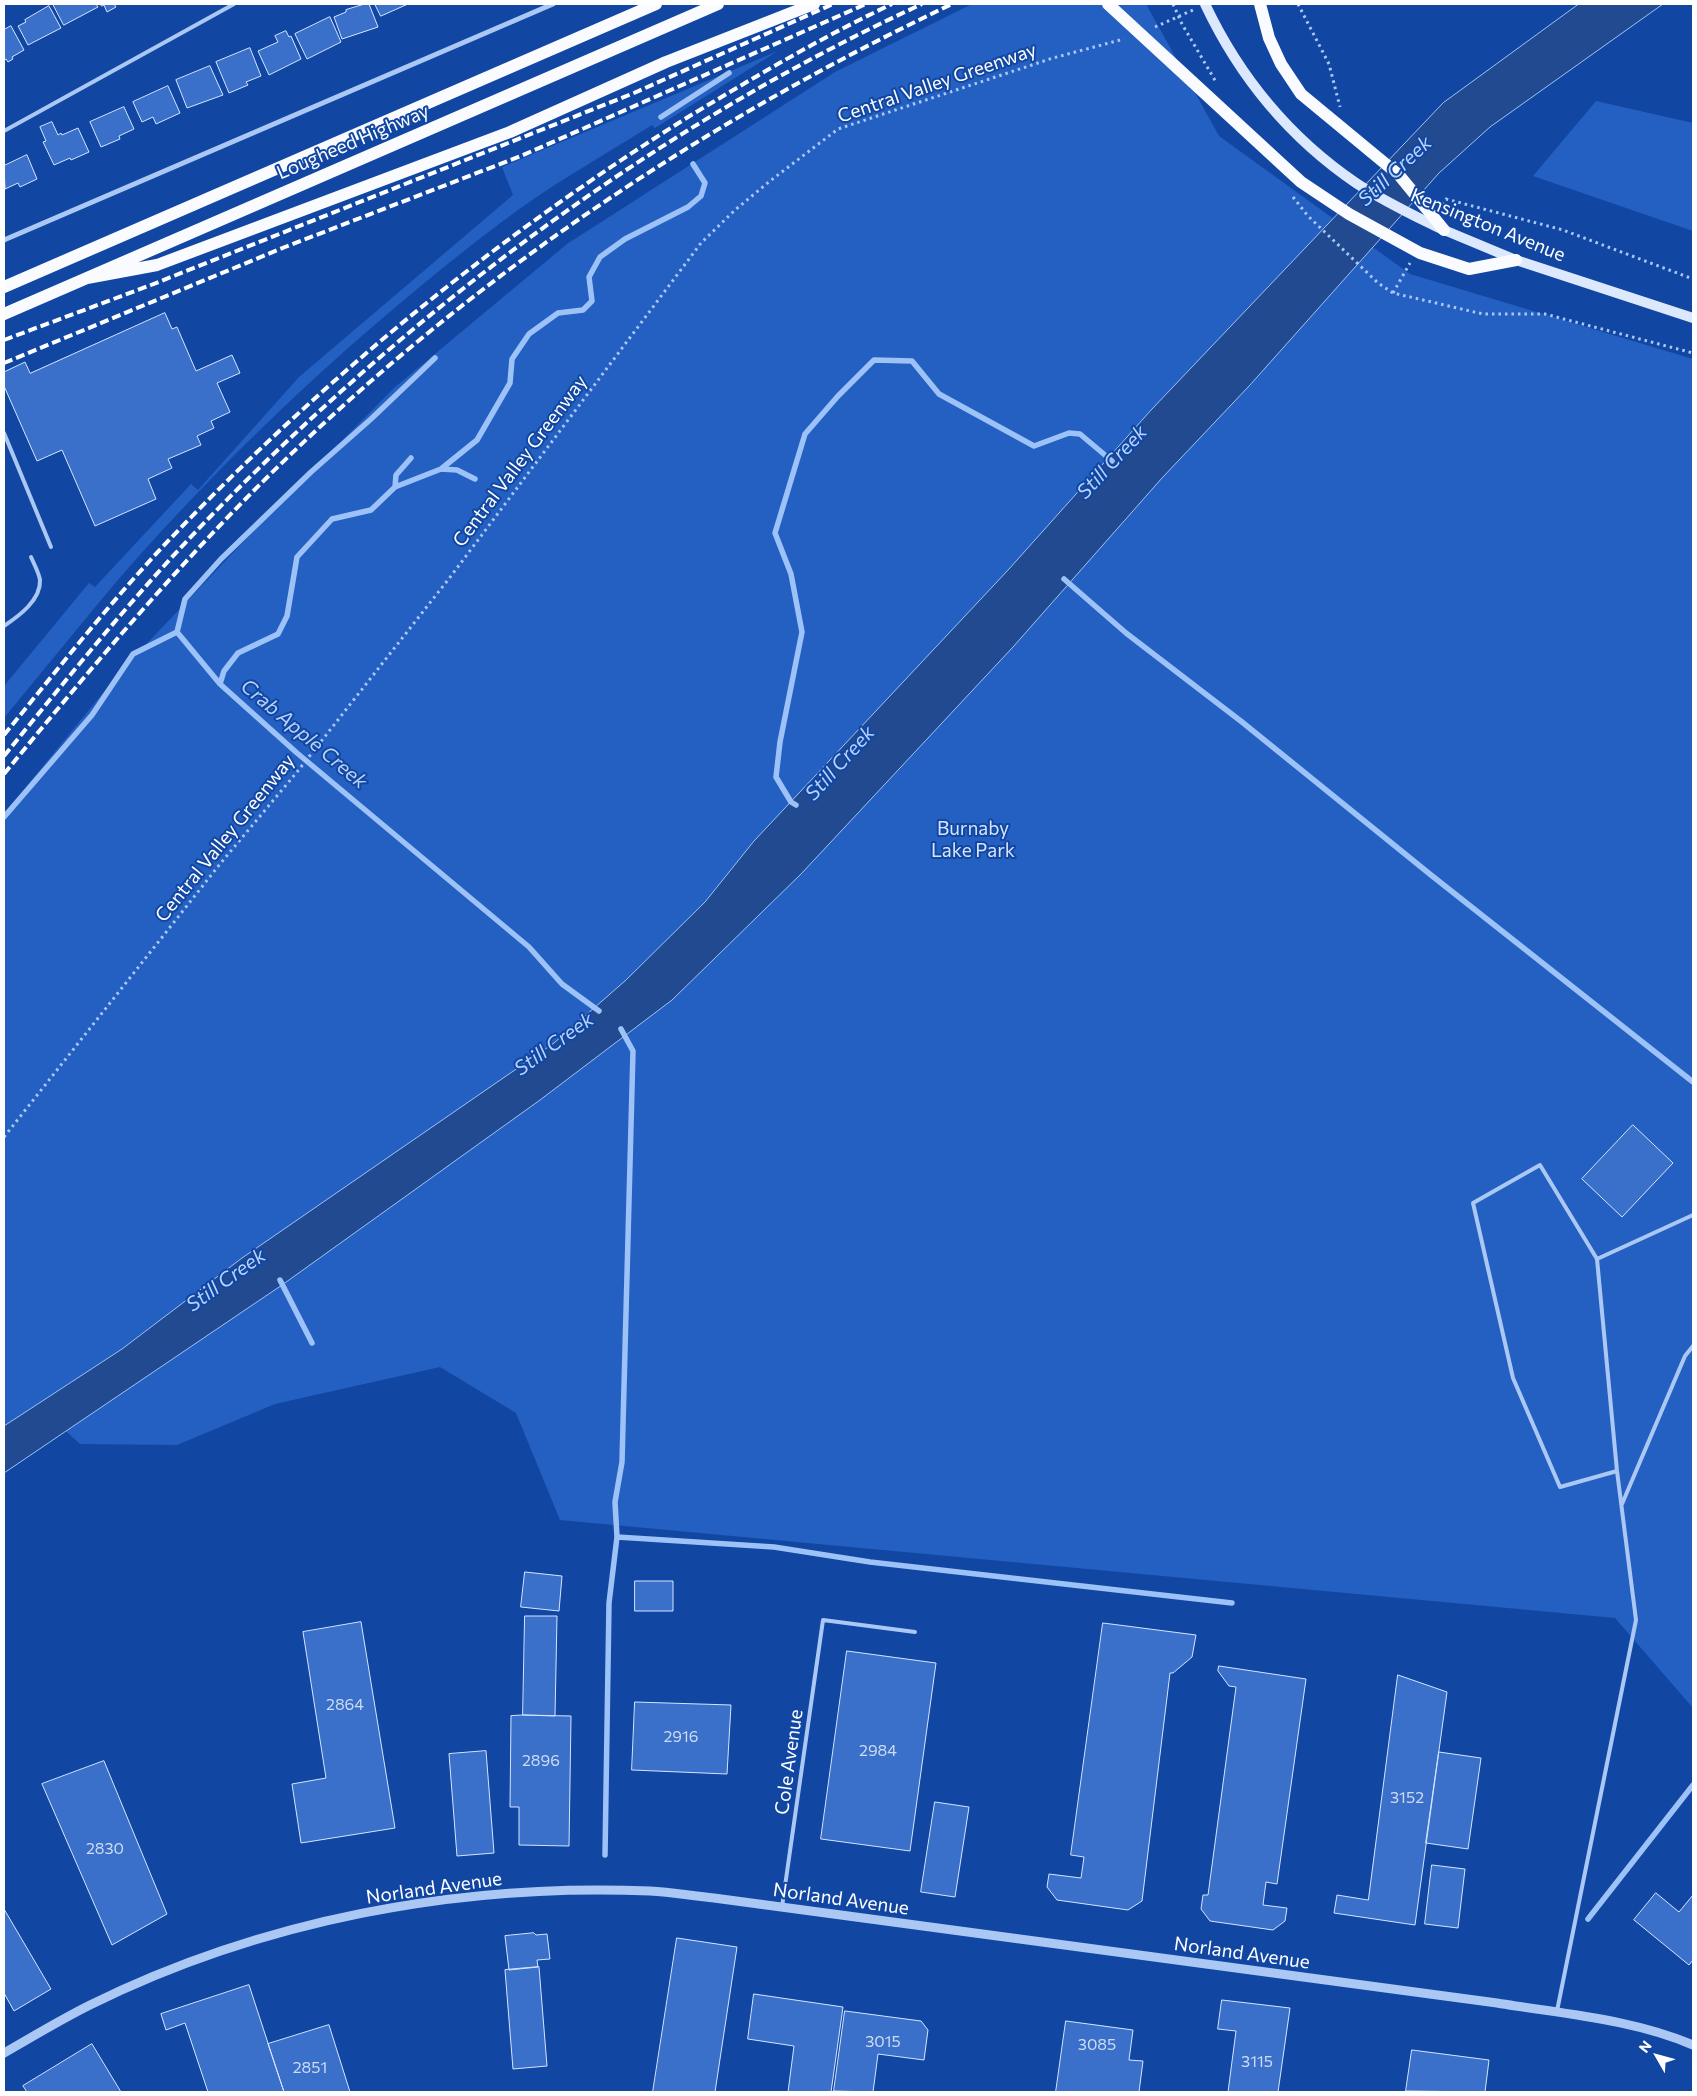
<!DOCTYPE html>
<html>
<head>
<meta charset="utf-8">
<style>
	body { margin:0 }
	#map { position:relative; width:1697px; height:2096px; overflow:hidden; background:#1147a3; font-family:Commissioner,sans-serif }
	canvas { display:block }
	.frame { position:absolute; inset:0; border:5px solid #fff; pointer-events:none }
	.north { position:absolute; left:1632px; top:2031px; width:50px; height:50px; -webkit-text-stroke:4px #1147a3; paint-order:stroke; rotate:308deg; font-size:14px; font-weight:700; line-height:20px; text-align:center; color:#fff }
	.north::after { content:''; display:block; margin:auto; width:18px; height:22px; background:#fff; clip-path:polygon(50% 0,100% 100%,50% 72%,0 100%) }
</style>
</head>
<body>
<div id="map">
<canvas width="1697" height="2096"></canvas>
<div class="frame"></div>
<div class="north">N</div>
</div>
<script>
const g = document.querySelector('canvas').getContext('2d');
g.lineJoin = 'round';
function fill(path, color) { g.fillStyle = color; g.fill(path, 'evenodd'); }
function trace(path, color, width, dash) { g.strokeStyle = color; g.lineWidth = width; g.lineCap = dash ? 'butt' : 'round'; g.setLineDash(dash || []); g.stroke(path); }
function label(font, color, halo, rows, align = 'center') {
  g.font = font + ' Commissioner,sans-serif'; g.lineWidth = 4; g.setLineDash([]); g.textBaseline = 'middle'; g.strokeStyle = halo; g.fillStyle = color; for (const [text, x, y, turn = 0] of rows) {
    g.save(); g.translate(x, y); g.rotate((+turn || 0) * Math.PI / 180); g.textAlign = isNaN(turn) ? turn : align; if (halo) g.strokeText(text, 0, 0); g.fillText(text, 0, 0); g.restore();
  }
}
fill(new Path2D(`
	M972 4H1146L1219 136 1410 274 1693 359V1708L1615 1618 560 1520 516 1413 440 1367 275 1404 177 1445 80 1444 47 1414 4 1444V814L120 672 263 521 394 388 567 244 835 72Z
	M778 51 655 128 652 125C601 157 547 187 499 224 361 329 231 450 117 581 79 626 42 672 4 718V686L89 583 95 587 191 484 198 490 299 377 513 195 502 167Z
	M1596 101 1693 123V231L1533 176Z`), '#2460c1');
const water = new Path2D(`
	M1579 4H1663L1490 127 1439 173 1250 385 1162 478 1013 647 801 874 672 1000 540 1100 282 1285 4 1473V1426L122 1349 242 1258 554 1043 626 980 705 902 754 841 1009 569 1152 409 1443 103Z`);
fill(water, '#224a90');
trace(water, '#9dc2f8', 1);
trace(new Path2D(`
	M661 117 729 73
	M441 469 457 470 475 479
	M395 487 396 475 411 458
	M1064 579 1126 633 1242 722 1431 875 1693 1082
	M177 632 220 684
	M796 805 791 802 776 777 780 742 802 632 791 574 775 533 805 434 838 396 874 360 912 361 939 394 1034 446 1069 433 1080 434 1112 461
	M4 817 92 715 133 654 177 632 185 599 221 559 311 472 371 419 435 358
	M599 1011 562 984 529 947 297 753 220 684 224 671 238 653 278 634 287 616 297 557 332 519 371 510 395 487 441 469 477 440 510 383 512 359 529 334 558 313 583 310 592 301 589 277 600 257 625 239 688 207 701 196 705 183 693 164
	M280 1280 312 1343
	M617 1537 774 1547 870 1562 1232 1603
	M605 1855 609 1603 617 1537 615 1502 622 1462 633 1051 621 1029
	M1588 1919 1693 1785`), '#9dc2f8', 5.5);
const building = new Path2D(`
	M53 4H96L98 7 64 25Z
	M100 4H114L116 7 107 12 104 5 102 6Z
	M365 4H369L378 27 342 39 334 17 346 12V10Z
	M375 4H408L381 16Z
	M49 6 61 28 28 45 18 26 26 22 25 20Z
	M330 17 341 42 307 59 295 34Z
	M11 26 24 50 12 57 13 59 8 62 6 59 4 60V30Z
	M286 31 289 37 291 36 301 59 269 75 258 51 278 42 275 36Z
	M250 48 261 76 246 82 248 85 229 93 216 62Z
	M210 66 223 95 187 108 176 80Z
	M168 86 180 113 156 124 153 117 142 122 133 102Z
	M124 107 134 129 119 136 120 139 101 147 90 122Z
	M52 122 58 135 61 133 62 135 78 128 89 152 71 160 70 158 54 165 43 142 46 141 40 127Z
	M27 155 37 179 20 187 18 183 5 189 4 166Z
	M165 313 172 329 177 327 196 371 232 355 240 373 217 383 230 412 211 421 214 428 197 436 201 445 168 459 172 468 148 479 156 499 95 526 62 450 37 461 4 386V372L25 362 30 373Z
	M1633 1125 1673 1163 1622 1217 1582 1179Z
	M525 1572 562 1576 559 1611 521 1607Z
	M635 1581H673V1611H635Z
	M525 1616H557L555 1716 523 1715Z
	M361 1622 395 1828 301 1843 292 1784 326 1778 303 1632Z
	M1103 1623 1196 1635 1192 1657 1173 1673H1170L1142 1901 1128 1910 1057 1900 1047 1887 1049 1874 1081 1878 1084 1857 1071 1855Z
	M847 1651 936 1663 910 1851 821 1839Z
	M1219 1666 1306 1679 1277 1884 1266 1882 1263 1905 1287 1908 1285 1921 1273 1930 1210 1921 1201 1909 1203 1895H1208L1236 1687 1229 1686 1218 1671Z
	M1398 1675 1447 1692 1415 1925 1334 1913 1337 1895 1368 1900Z
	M635 1702 731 1705 727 1774 632 1770Z
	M523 1715 571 1716 569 1846 519 1845V1807H510L511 1716Z
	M486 1751 494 1853 457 1856 449 1754Z
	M1439 1752 1481 1758 1468 1849 1426 1843Z
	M104 1761 167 1914 112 1945 42 1784Z
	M935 1802 969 1807 955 1897 921 1892Z
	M1432 1865 1465 1869 1458 1928 1425 1924Z
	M1656 1893 1679 1912 1693 1895V1960L1689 1965 1634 1920Z
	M4 1909 51 1989 14 2011 4 1993Z
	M534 1933 536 1935 547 1934 550 1959 537 1960 538 1967 509 1970 505 1936Z
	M677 1938 737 1947 715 2092H653Z
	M539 1967 547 2066 513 2069 505 1970Z
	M249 1985 284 2092H208L185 2023 166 2030 161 2014Z
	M754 1994 843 2007 831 2092H788L794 2046 748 2039Z
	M1222 2000 1290 2008 1278 2092H1228L1236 2031 1218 2029Z
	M845 2011 921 2021 928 2030 924 2060 878 2054 873 2092 834 2091Z
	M1066 2021 1133 2030 1129 2060 1143 2061 1139 2092H1056Z
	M329 2025 350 2092H284L268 2044Z
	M92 2044 121 2092H27L23 2086Z
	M1412 2050 1489 2060 1485 2092 1406 2091Z`);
fill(building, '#3a70c9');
trace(building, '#d5e5fe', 1);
trace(new Path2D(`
	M1298 4 1329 64 1340 107
	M1155 27 1193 10
	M1293 197 1308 216 1378 283 1393 293 1483 314H1545L1693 353
	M1443 205 1446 199 1563 230 1693 279
	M1393 293 1410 263
	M4 1137 220 864 297 772 451 576 701 243 735 210 770 181 838 129 1053 58 1124 39`), '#abc8f5', 3, [2.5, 4]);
trace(new Path2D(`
	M4 131 234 4
	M4 433 51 547
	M4 626C19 616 41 600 40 580 39 573 34 564 31 557
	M1597 1259 1540 1165 1473 1203 1513 1378 1560 1487 1617 1471
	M1622 1504 1685 1356 1693 1346
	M782 1907 823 1620 915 1632
	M1557 2011 1636 1620 1617 1471 1597 1259 1693 1215`), '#abc8f5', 4);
trace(new Path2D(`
	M4 240 553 4`), '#abc8f5', 5);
trace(new Path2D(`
	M4 2053C32 2037 60 2020 90 2005 262 1920 458 1883 650 1891 671 1892 693 1896 714 1898L1497 2003C1563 2014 1632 2019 1693 2045`), '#abc8f5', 9);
trace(new Path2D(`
	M1444 230 1516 260 1693 318`), '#dce8fe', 10);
trace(new Path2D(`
	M87 278 157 265 510 132 666 62 814 4
	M4 287 656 4
	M4 314 718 4`), '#fafbff', 12);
trace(new Path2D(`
	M4 340 151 285 634 93 833 4
	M4 363 285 247 521 156 866 4
	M4 735C58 669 111 601 170 539 326 376 501 233 693 114 758 75 824 36 892 4
	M4 756C70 675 135 594 208 519 413 309 655 127 922 4
	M4 774C94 664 186 555 289 456 484 269 708 120 952 4`), '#fff', 4, [9, 4]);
trace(new Path2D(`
	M1173 4 1182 24 1216 82`), '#abc8f5', 3, [2.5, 4]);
trace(new Path2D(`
	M1205 4C1239 76 1290 138 1356 183 1383 201 1413 215 1443 230`), '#dce8fe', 10);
trace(new Path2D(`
	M1108 4 1301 182 1349 214 1420 253 1469 269 1516 260
	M1260 4 1269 38 1281 64 1301 94 1399 175 1444 230`), '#fafbff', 12);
label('16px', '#cedbf2', null, [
	["2864",345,1705],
	["2916",681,1737],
	["2984",878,1751],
	["2896",541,1761],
	["3152",1407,1798],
	["2830",105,1849],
	["3015",883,2042],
	["3085",1097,2045],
	["3115",1257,2062],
	["2851",310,2068]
]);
label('19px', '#fff', '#1147a3', [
	["Central Valley Greenway",937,83,-19],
	["Lougheed Highway",353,142,-23],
	["Kensington Avenue",1488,225,22],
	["Central Valley Greenway",520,461,-53],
	["Central Valley Greenway",225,838,-51],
	["Cole Avenue",789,1762,-82],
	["Norland Avenue",434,1888,-8],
	["Norland Avenue",841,1899,8],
	["Norland Avenue",1242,1953,8]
]);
label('19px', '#d5e5fe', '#1147a3', [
	["Burnaby",973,829],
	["Lake Park",973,851]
]);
label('italic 20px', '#b8d3fb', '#1147a3', [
	["Still Creek",1395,171,-43],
	["Still Creek",1112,462,-47],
	["Crab Apple Creek",304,734,40],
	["Still Creek",840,763,-48],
	["Still Creek",554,1044,-36],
	["Still Creek",226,1280,-36]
]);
</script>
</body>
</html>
